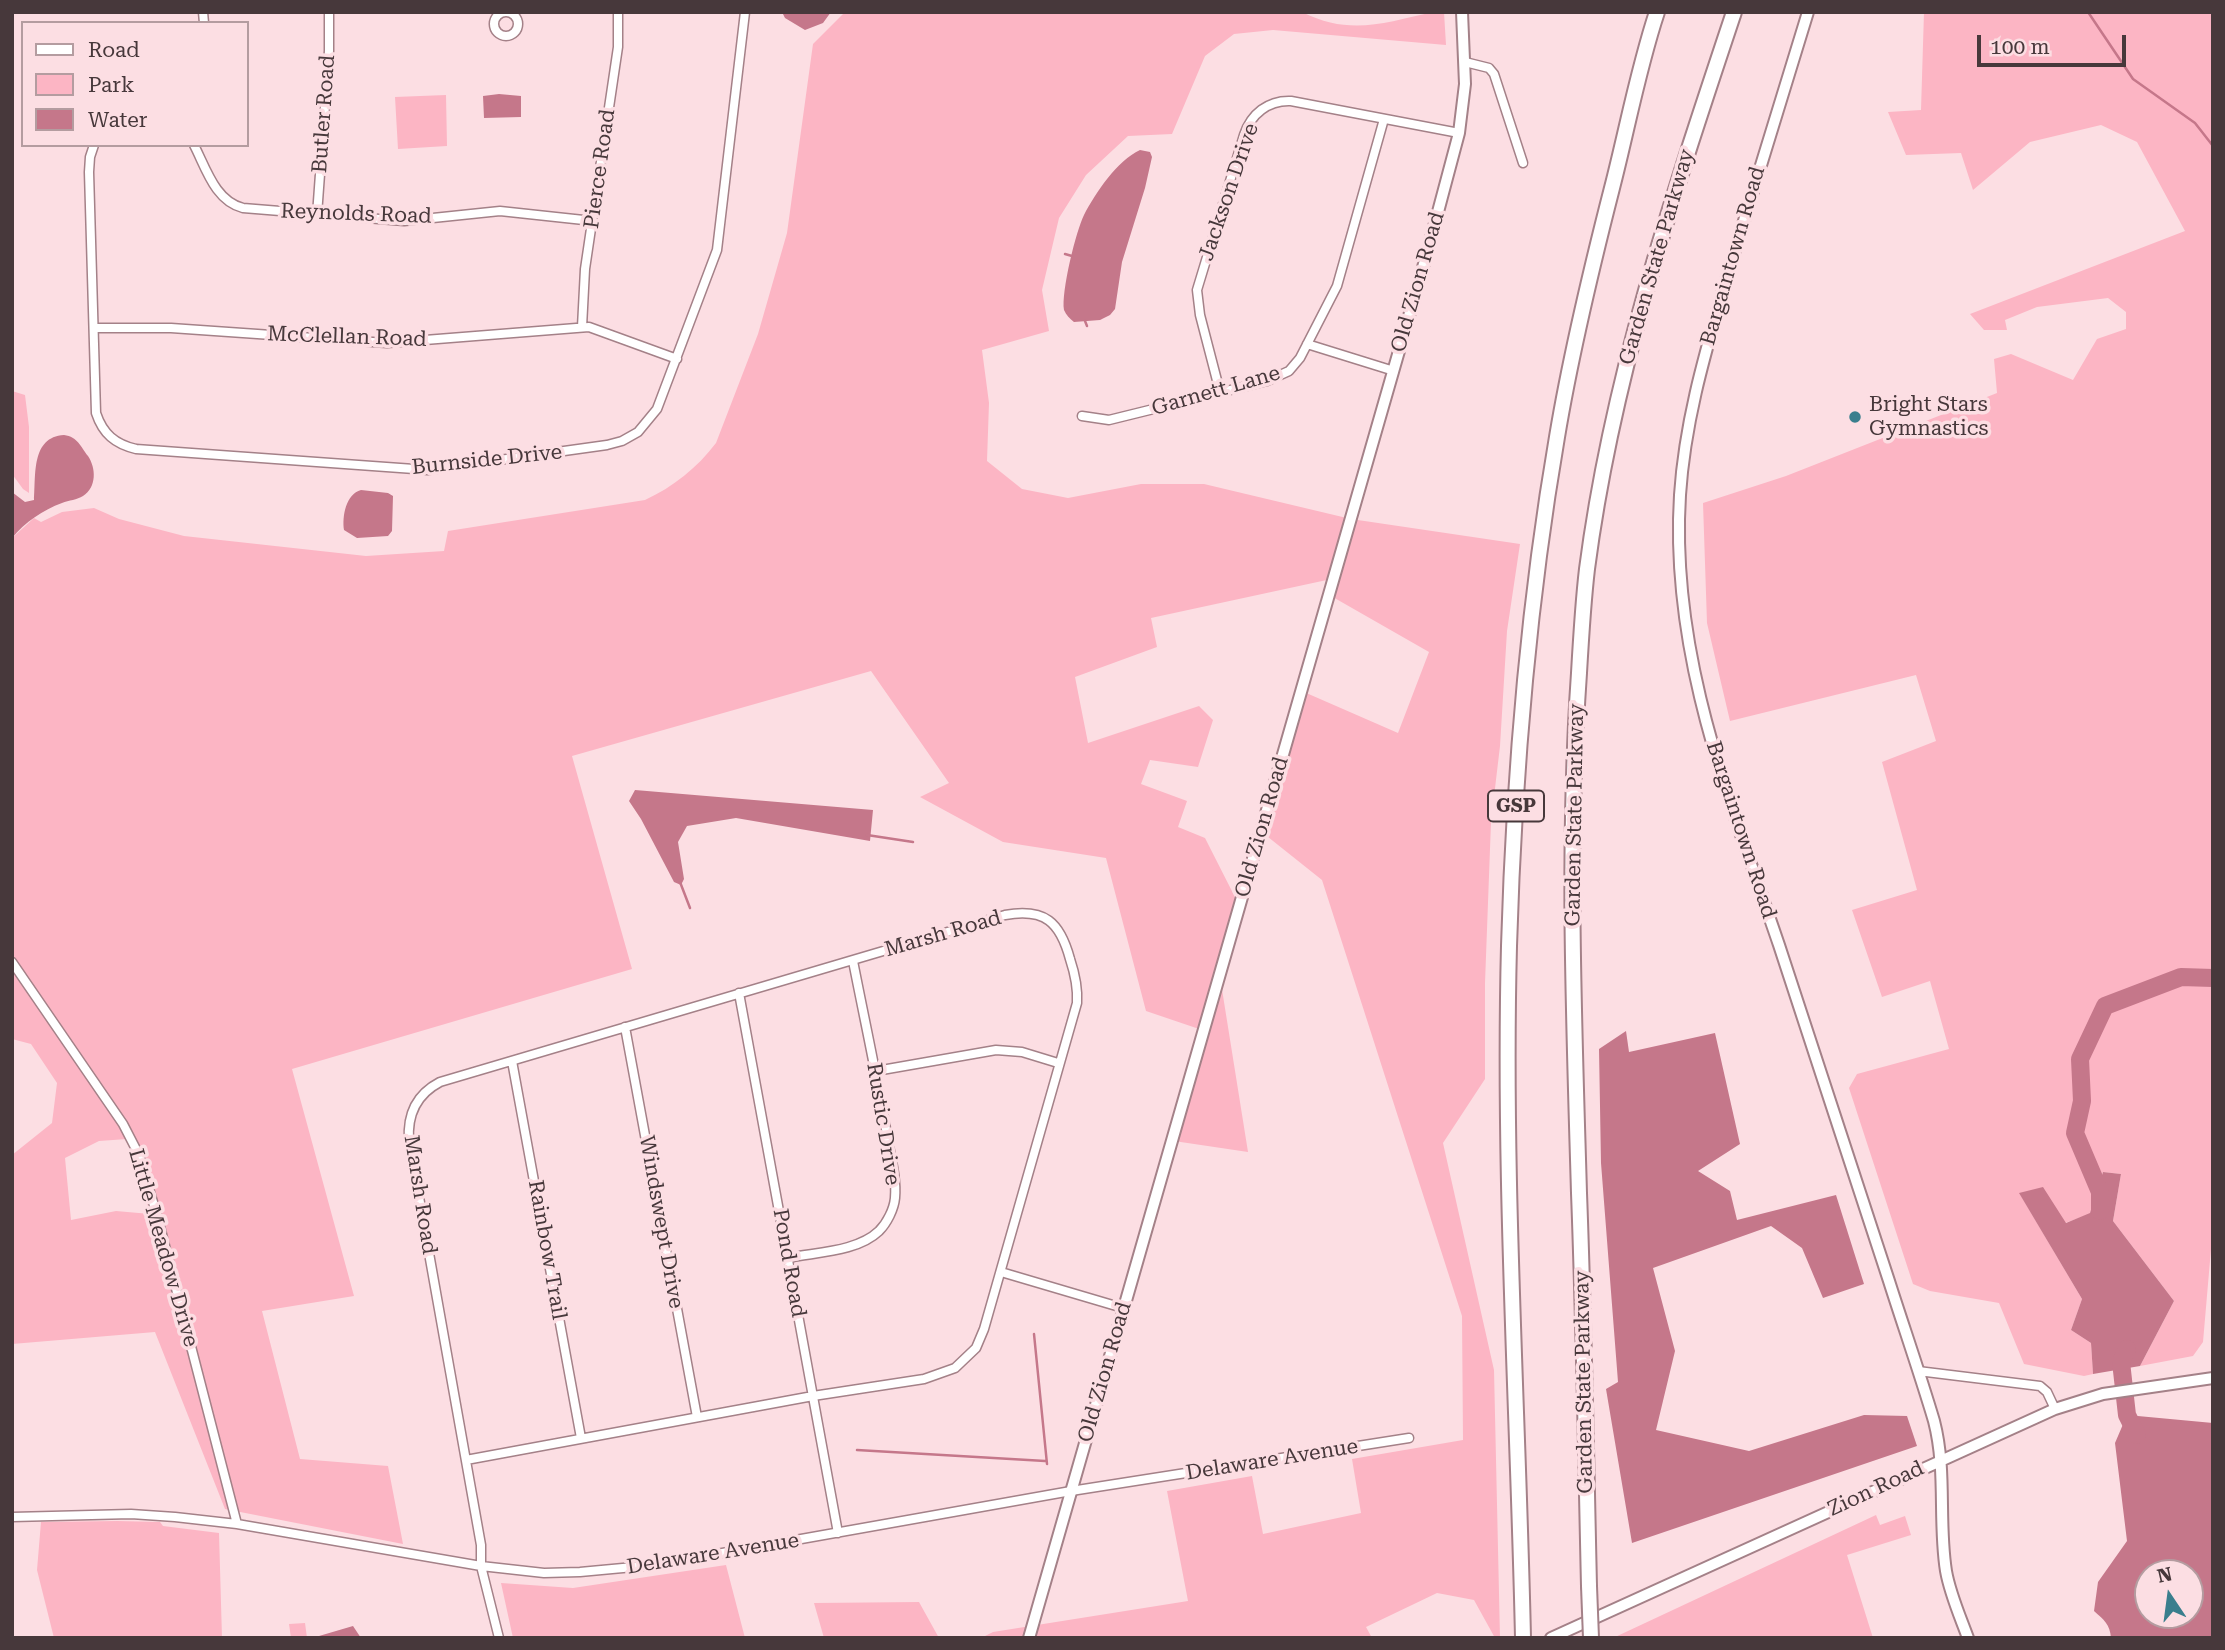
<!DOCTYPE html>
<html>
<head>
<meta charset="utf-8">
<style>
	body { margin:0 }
	#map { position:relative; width:2225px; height:1650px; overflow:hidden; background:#fcdee3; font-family:"Roboto Serif",serif }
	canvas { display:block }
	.frame { position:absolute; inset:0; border:14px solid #47383b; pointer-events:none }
	.legend { position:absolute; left:21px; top:21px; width:228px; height:126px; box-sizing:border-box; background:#fcdee3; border:2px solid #b49ca0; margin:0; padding:9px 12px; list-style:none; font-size:21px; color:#47383b }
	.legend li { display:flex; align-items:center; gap:14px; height:35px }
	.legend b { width:35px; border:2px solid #b49ca0 }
	.north { position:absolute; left:2134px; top:1559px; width:70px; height:70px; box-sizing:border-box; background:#fcdee3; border:2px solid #b49ca0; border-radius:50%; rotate:347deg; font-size:19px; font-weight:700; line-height:28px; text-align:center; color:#47383b }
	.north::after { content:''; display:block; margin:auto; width:24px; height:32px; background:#3a7e8d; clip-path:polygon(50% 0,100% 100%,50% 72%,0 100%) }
	.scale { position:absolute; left:1977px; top:35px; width:149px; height:32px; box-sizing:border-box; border:4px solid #47383b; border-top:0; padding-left:9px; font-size:21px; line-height:24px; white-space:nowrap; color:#47383b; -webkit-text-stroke:5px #fcdee3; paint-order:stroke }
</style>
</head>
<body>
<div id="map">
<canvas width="2225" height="1650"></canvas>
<div class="frame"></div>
<ul class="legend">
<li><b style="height:9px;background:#fff"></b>Road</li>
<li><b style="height:19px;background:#fcb5c4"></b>Park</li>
<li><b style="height:19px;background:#c5778a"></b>Water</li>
</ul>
<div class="north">N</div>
<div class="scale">100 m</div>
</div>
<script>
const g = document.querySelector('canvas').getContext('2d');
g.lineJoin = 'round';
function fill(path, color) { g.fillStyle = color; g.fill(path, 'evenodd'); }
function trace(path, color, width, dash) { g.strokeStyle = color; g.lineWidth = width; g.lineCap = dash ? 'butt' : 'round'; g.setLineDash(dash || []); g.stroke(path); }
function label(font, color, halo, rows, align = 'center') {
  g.font = font + ' "Roboto Serif",serif'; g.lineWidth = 7; g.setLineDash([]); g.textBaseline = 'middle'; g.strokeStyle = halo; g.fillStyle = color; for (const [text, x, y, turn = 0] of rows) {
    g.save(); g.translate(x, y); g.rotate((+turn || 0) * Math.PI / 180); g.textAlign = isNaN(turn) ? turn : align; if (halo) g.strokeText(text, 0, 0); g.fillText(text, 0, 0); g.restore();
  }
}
fill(new Path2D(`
	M845 12H1302C1350 36 1384 23 1433 12H1444L1446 45 1273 30 1234 34 1205 56 1172 134 1128 136 1086 175 1059 218 1042 290 1049 331 982 350 989 403 987 461 1022 489 1068 498 1141 484H1204L1351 519 1520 544 1507 631 1500 746 1491 822 1485 983V1079L1443 1143 1494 1370 1500 1638H1495L1474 1600 1437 1593 1366 1627 1372 1638H981L993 1632 1188 1601 1167 1491 1252 1476 1263 1534 1361 1513 1352 1459 1463 1440 1462 1316 1322 880 1263 833 1304 692 1398 733 1429 652 1331 596 1336 578 1151 618 1157 647 1075 677 1088 743 1199 706 1213 720 1198 767 1150 760 1141 784 1187 801 1178 827 1205 838 1240 907 1220 977 1248 1152 1174 1141 1205 1031 1146 1011 1106 858 1003 842 920 797 949 783 871 671 572 756 632 969 292 1069 354 1296 262 1311 300 1459 388 1466 403 1544 225 1509 155 1332 12 1344V1155L52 1123 57 1083 31 1044 12 1039V538L34 518 41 522 62 512 94 508 119 519 184 536 366 556 444 551 448 531 645 500C673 487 697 468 716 443L758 334 787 233 813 44ZM127 1139 150 1214 116 1211 71 1220 65 1158 99 1141Z
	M1924 12H2213V1226L2203 1342 2193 1356 2140 1366 2174 1301 2113 1221 2121 1174 2103 1172 2090 1214 2065 1223 2020 1194 2082 1299 2071 1330 2091 1343 2093 1374 2084 1376 2024 1364 1999 1303 1930 1291 1913 1284 1849 1088 1857 1074 1949 1049 1930 981 1882 997 1852 910 1917 890 1882 762 1936 741 1916 675 1730 721 1707 623 1703 503 1786 476 1997 393 1994 359 2011 354 2073 380 2097 339 2126 329V312L2108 298 2037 307 2005 320 2007 330H1984L1970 314 2185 231 2137 142 2101 125 2030 142 1973 190 1961 153 1906 155 1888 112 1921 110Z
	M446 95 447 146 398 149 395 97Z
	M12 391 25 395 29 427V493L23 489 12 474Z
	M1876 1515 1880 1525 1905 1516 1911 1535 1847 1555 1873 1638H1613Z
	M117 1521 160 1522 163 1526 219 1533 222 1638H54L37 1570 41 1522Z
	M726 1565 745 1638H513L501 1583 573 1588Z
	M919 1602 939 1638H824L814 1603Z
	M305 1623 307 1638H291L289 1624Z`), '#fcb5c4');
fill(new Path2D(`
	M782 12H831L823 23 805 30 785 18Z
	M499 94 521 96V117L484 118 483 96Z
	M1140 150 1150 152 1152 157 1145 188 1122 262 1115 309 1110 315 1100 320 1074 322C1070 319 1066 315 1064 310 1061 292 1076 231 1084 215 1096 192 1117 161 1140 150Z
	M64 435C78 437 80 446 88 456 96 468 97 487 83 496 77 500 69 500 62 503 43 510 25 522 12 538V492L25 502 34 500C36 475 31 437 64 435Z
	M361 490 388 493 393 496 392 531 388 536 357 538 344 530C342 516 346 494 361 490Z
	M635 790 873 810 870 841 736 818 687 826 678 842 684 879 681 885 674 882 641 819 629 801Z
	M1626 1031 1629 1052 1715 1033 1740 1144 1698 1171 1730 1191 1737 1220 1836 1195 1864 1284 1823 1298 1802 1248 1771 1226 1653 1268 1675 1351 1656 1430 1749 1451 1864 1415 1907 1416 1917 1446 1632 1543 1606 1389 1618 1382 1601 1163 1599 1049Z
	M2103 1172 2121 1174 2113 1221 2174 1301 2140 1366 2093 1374 2091 1343 2071 1330 2082 1299 2019 1193 2043 1187 2066 1223 2090 1213Z
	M2127 1415 2213 1423V1638H2111C2110 1624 2104 1620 2094 1611L2098 1582 2127 1541 2115 1443ZM2148 1573H2190V1615H2148Z
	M353 1626 361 1638H319V1636Z`), '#c5778a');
trace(new Path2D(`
	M2088 12 2133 79 2195 123 2213 146
	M1065 254 1072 256
	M1085 321 1087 326
	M867 835 913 842
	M680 882 690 908
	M1034 1334 1047 1464
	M857 1450 1045 1461`), '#c5778a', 2.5);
trace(new Path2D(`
	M2100 1211V1192L2075 1133 2082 1101 2080 1059 2105 1006 2181 977 2213 978
	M2127 1349 2121 1362 2127 1415 2137 1435`), '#c5778a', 18);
const street = new Path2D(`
	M203 12 204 23
	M494 24a12 12 0 1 1 24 0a12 12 0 1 1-24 0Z
	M1465 62 1489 68 1494 74 1523 163
	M94 145 90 157 89 172 96 413C103 434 115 444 136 449L428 470 607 445 622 441 638 432 657 409 717 250 745 12
	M194 145C206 168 215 201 243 208L404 221 500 211 593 221
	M317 215 329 51V12
	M582 327 585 269 618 47V12
	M95 328H171L387 343 589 327 677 359
	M1307 344 1394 371
	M1220 392 1200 315 1197 290 1244 135C1251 114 1268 100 1291 101L1459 133
	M1082 416 1109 420 1267 381 1289 371 1300 358 1337 286 1384 119
	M12 962 123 1124 139 1155 158 1219 237 1524
	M739 993 838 1533
	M625 1027 697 1417
	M512 1061 581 1438
	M876 1071 996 1050 1022 1052 1058 1063
	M788 1258C816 1252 857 1252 879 1231 887 1223 894 1209 895 1198 897 1175 889 1151 886 1129 876 1072 864 1017 853 961
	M1001 1272 1123 1308
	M1918 1371 2040 1386 2047 1392 2055 1409
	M466 1460 813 1396 924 1379 955 1368 976 1348 984 1329 1077 1003C1078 987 1075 974 1070 959 1060 922 1045 908 1005 915L440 1082C417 1094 407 1114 409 1141L481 1545V1566L499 1638
	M12 1517 131 1514 175 1517 237 1524 481 1566 544 1573 580 1572 655 1565 1071 1491 1409 1438`);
const secondary = new Path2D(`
	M1808 12C1781 99 1754 186 1728 273 1707 347 1685 418 1680 495 1670 654 1729 798 1779 945 1816 1057 1852 1169 1889 1281 1904 1328 1920 1374 1934 1421 1947 1471 1938 1521 1946 1571 1950 1594 1960 1616 1968 1638
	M1029 1638 1426 257 1459 133 1465 84 1462 12
	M1551 1638 2055 1409 2103 1394 2213 1378`);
const highway = new Path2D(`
	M1589 1586C1586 1455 1584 1324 1579 1193 1574 1019 1567 846 1579 673 1581 638 1583 603 1587 569 1612 377 1673 195 1734 12
	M1523 1638C1518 1407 1503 1176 1509 946 1514 776 1528 605 1557 437 1571 353 1591 270 1612 188 1627 130 1638 69 1657 12`);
trace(street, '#a48188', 11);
trace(secondary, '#a48188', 14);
trace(highway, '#a48188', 18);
trace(street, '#fff', 8);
trace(secondary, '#fff', 10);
trace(highway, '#fff', 14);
const highwayBridge = new Path2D(`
	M1589 1586 1591 1638`);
trace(highwayBridge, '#a48188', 18, []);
trace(highwayBridge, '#fff', 14);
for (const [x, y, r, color] of [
	[1855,417,7,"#3a7e8d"]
]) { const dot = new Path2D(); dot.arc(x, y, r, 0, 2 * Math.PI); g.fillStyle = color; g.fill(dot); trace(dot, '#fcdee3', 2.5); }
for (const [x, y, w] of [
	[1516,806,56]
]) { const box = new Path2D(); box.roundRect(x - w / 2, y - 15.5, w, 31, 5); g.fillStyle = '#fcdee3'; g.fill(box); trace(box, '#47383b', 2); }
label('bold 19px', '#47383b', null, [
	["GSP",1516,806]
]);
label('21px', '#47383b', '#fcdee3', [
	["Butler Road",324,114,-86],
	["Pierce Road",600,169,-82],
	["Jackson Drive",1229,192,-71],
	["Reynolds Road",356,214,2],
	["Bargaintown Road",1733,256,-74],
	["Garden State Parkway",1657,257,-74],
	["Old Zion Road",1418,282,-74],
	["McClellan Road",347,337,2],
	["Garnett Lane",1216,391,-16],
	["Burnside Drive",487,460,-6],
	["Garden State Parkway",1575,815,-89],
	["Old Zion Road",1262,827,-74],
	["Bargaintown Road",1741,830,72],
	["Marsh Road",943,934,-16],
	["Rustic Drive",883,1124,81],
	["Marsh Road",420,1195,81],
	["Windswept Drive",661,1222,80],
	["Little Meadow Drive",163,1248,74],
	["Rainbow Trail",547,1250,80],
	["Pond Road",789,1263,80],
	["Old Zion Road",1105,1372,-74],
	["Garden State Parkway",1584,1382,-91],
	["Delaware Avenue",1272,1460,-9],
	["Zion Road",1876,1489,-25],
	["Delaware Avenue",713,1554,-9]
]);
label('21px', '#47383b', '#fcdee3', [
	["Bright Stars",1869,405],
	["Gymnastics",1869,429]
], 'left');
</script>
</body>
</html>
